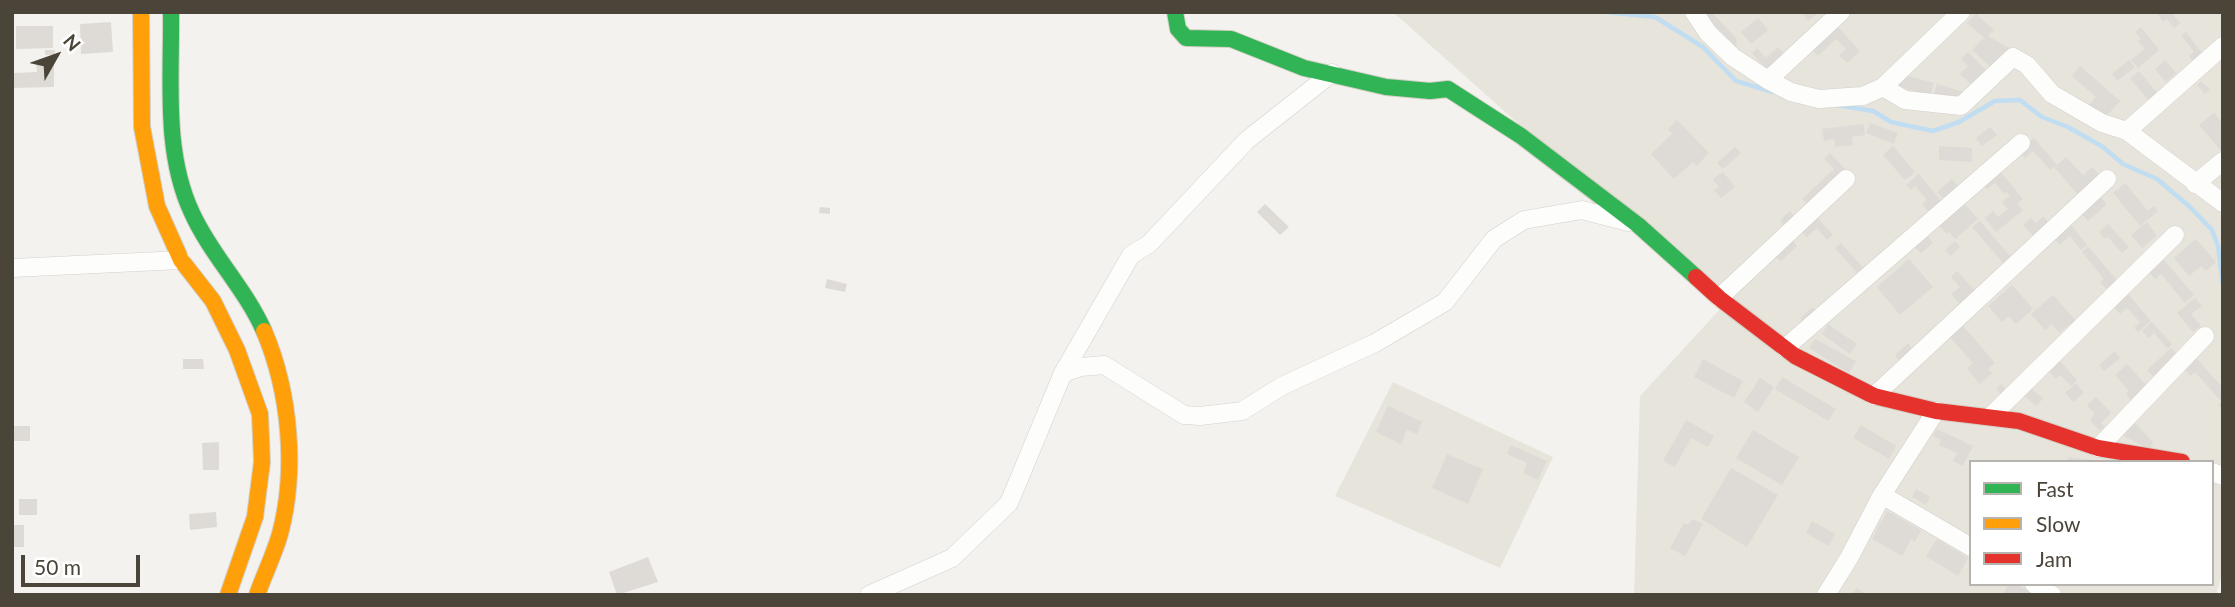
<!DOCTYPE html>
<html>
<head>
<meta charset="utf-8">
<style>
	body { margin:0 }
	#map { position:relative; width:2235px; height:607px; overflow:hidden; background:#f4f2ee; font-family:Lato,sans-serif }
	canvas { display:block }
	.frame { position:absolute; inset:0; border:14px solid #4b4439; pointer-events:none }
	.legend { position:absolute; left:1969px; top:460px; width:245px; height:126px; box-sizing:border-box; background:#fff; border:2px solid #b7b4b0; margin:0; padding:9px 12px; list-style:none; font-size:21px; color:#4b4439 }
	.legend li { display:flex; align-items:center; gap:14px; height:35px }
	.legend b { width:35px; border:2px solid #b7b4b0 }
	.north { position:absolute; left:21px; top:21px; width:70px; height:70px; -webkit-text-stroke:5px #fff; paint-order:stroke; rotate:50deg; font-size:19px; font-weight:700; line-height:28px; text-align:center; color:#4b4439 }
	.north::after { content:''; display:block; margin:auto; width:24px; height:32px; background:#4b4439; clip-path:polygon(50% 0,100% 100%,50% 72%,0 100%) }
	.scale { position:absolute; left:21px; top:555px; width:119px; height:32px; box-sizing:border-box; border:4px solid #4b4439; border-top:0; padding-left:9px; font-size:21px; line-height:24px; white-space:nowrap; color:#4b4439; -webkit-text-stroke:5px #fff; paint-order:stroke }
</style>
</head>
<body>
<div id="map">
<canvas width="2235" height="607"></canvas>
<div class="frame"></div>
<ul class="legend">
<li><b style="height:9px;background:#30b455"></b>Fast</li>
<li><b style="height:9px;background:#ff9f0a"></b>Slow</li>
<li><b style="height:9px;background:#e5322d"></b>Jam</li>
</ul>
<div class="north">N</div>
<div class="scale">50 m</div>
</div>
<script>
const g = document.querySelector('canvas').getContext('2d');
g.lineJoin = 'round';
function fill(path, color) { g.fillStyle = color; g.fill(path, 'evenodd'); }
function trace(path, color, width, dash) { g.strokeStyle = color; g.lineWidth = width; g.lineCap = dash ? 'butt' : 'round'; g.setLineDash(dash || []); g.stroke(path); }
fill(new Path2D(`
	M1393 12H2223V571L2216 595H1634L1640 396 1723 306ZM1971 462H2212V584H1971Z
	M1393 382 1553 457 1500 568 1335 496Z`), '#e7e4dc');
trace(new Path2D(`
	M1606 12 1655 17 1703 47 1736 81 1773 92
	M1836 105 1873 111 1891 122 1933 131 1959 122 1995 101 2020 100 2042 117 2068 127 2103 147 2123 164 2157 179 2190 207 2212 230 2218 246 2223 285`), '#c0ddf1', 4.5);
fill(new Path2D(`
	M1709 12H1711L1736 38 1737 48 1705 15Z
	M1801 12H1819L1808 21Z
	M2161 12H2171L2180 23 2174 28 2167 19 2163 22 2158 15Z
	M1976 14 1994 30 1988 36 2011 49 1993 69 1972 50 1984 38 1967 23Z
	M1758 18 1768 30 1751 44 1741 32Z
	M111 22 113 52 81 54 80 24Z
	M1836 25 1860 51 1847 63 1839 55 1846 49 1836 39 1818 56 1811 48Z
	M16 26H53V48L16 49Z
	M2141 27 2159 50 2138 68 2131 60 2145 49 2138 41 2141 39 2135 32Z
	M2186 32 2202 53 2192 61 2189 56 2194 52 2181 35Z
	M1778 47 1787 56 1769 72 1752 53 1757 48 1766 58Z
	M45 50H55V55H45Z
	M1968 52 1988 72 1974 87 1960 74 1968 66 1961 59Z
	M2129 60 2135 67 2117 81 2112 74Z
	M2165 60 2176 73 2166 82 2155 69Z
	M36 62H54V87L13 88V73L37 72Z
	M2080 66 2120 101 2102 121 2086 108 2096 97 2072 76Z
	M2139 71 2158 94 2149 101 2130 78Z
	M1905 75 1934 83 1930 97 1893 84Z
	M2201 81 2210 90 2205 94 2197 85Z
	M1937 84 1964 92 1951 105 1932 99Z
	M2214 113 2223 124V153L2199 125Z
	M1677 120 1709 153 1696 166 1693 162 1674 179 1651 154 1672 134 1668 129Z
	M1870 123 1898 133 1894 144 1866 133Z
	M1864 124 1865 135 1852 137 1853 145 1835 147 1834 139 1824 141 1822 129Z
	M1990 127 1997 135 1982 146 1976 138Z
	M2034 138 2057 165 2066 157 2083 175 2092 167 2101 177 2079 196 2054 167 2050 170 2033 151 2025 158 2019 151Z
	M1893 146 1915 172 1905 180 1883 155Z
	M1939 146 1972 148V162L1939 160Z
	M1735 147 1741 153 1723 169 1717 163Z
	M1830 153 1847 171 1809 206 1802 199 1834 169 1824 159Z
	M1998 169 2023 199 2017 203 2023 210 1996 232 1985 218 1993 211 1998 217 2008 209 2002 202 2010 196 2006 192 2004 194 1995 183 1987 189 1982 182Z
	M1723 172 1735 187 1721 198 1714 190 1719 187 1713 179Z
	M1919 174 1941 201 1928 211 1922 204 1927 200 1915 186 1911 190 1906 185Z
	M1952 179 1958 186 1943 198 1937 192Z
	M2125 183 2148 211 2154 206 2158 211 2140 226 2113 193Z
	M2100 196 2107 204 2088 221 2081 213Z
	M1961 200 1978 219 1955 239 1949 232 1947 234 1936 222Z
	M1265 204 1289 227 1280 235 1257 212Z
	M820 207 830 208V214L819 213Z
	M1790 211 1794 216 1784 225 1780 220Z
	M2043 216 2050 224 2034 237 2023 225 2031 218 2036 223Z
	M1817 217 1833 235 1827 240 1817 228 1807 237 1801 231Z
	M1980 221 2011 257 2004 264 1972 227Z
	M2147 222 2157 236 2142 248 2131 235Z
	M2070 224 2087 245 2081 250 2070 236 2060 245 2054 238Z
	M2108 224 2129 247 2122 253 2108 237 2105 239 2099 232Z
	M1925 233 1933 243 1921 253 1912 244Z
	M2196 239 2216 262 2206 271 2201 266 2189 276 2174 258Z
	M1793 241 1797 246 1781 261 1776 257Z
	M1955 241 1960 247 1951 256 1945 250Z
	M1841 243 1863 268 1857 273 1835 248Z
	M2088 246 2120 284 2110 293 2100 282 2104 279 2082 252Z
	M1909 259 1933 287 1900 315 1877 287Z
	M2164 260 2194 295 2185 303 2161 274 2155 279 2149 272Z
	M1957 271 1976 292 1961 305 1951 294 1960 287 1951 277Z
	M827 279 847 284 845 292 825 288Z
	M2012 285 2033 309 2016 324 2009 316 2002 322 1988 306Z
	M2128 294 2151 321 2138 332 2134 328 2140 322 2127 308 2120 314 2113 306Z
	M2053 295 2075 320 2059 333 2052 324 2045 330 2031 314Z
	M2195 298 2202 306 2191 314 2201 326 2193 332 2177 313Z
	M1812 307 1817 313 1805 324 1800 318Z
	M2152 322 2172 344 2168 349 2154 333 2149 338 2142 331Z
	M1828 324 1857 344 1850 354 1822 334Z
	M1963 326 1995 363 1988 369 1992 373 1980 384 1967 369 1973 363 1950 337Z
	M1815 339 1856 361 1849 373 1809 348Z
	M1908 343 1913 350 1900 361 1895 355Z
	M2171 348 2178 355 2154 377 2147 370Z
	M2115 351 2120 358 2104 371 2099 365Z
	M2196 358 2223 388V411L2218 405 2222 402 2195 372 2191 376 2184 369Z
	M183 359H203L204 369H183Z
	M1703 359 1743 381 1734 398 1694 377Z
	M2060 361 2077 380 2071 386 2060 375 2056 379 2049 371Z
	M2127 364 2149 388 2133 402 2126 394 2129 391 2115 375Z
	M1782 377 1836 409 1828 421 1775 389Z
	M1760 378 1774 387 1758 412 1744 402Z
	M2076 383 2084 393 2073 402 2065 393Z
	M2001 384 2007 390 2002 396 1996 389Z
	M2030 388 2043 398 2037 406 2024 396Z
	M2096 397 2111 413 2101 423 2104 426 2100 431 2090 420 2095 414 2087 405Z
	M1388 406 1422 422 1417 434 1407 430 1401 444 1376 432Z
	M1686 420 1714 436 1708 447 1691 438 1675 467 1663 461Z
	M2132 420 2153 442 2149 449 2118 433Z
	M1861 425 1896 446 1889 459 1853 438Z
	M12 426H30V441H12Z
	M1937 429 1973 446 1963 466 1953 461 1957 453 1939 445 1941 440 1933 436Z
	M1753 430 1799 457 1782 485 1736 458Z
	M219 442V470H203L202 443Z
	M1511 445 1547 461 1538 480 1523 473 1527 463 1507 454Z
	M1447 454 1483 469 1468 504 1432 488Z
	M2068 457 2091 460V462H2067Z
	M1731 468 1778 495 1747 547 1701 519Z
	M1916 489 1930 497 1926 505 1912 497Z
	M19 499H37V515H19Z
	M1887 511 1921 530 1915 542 1911 539 1902 556 1872 539Z
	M216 512 217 527 190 530 189 514Z
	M1693 519 1703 524 1685 556 1670 548 1684 523 1688 525Z
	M1812 521 1835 534 1829 546 1806 533Z
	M12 525H24V547H12Z
	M1937 539 1968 558 1958 576 1926 556Z
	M648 557 658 582 617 595 609 572Z
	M2002 584H2016L2035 595H2003L2007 587Z
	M1857 588 1866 595H1852Z`), '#dedbd6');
const street = new Path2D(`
	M1694 12 1708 33 1733 57 1768 80 1791 92 1819 99 1863 96 1883 87 1905 100 1961 106 2013 57 2027 65 2052 94 2102 123 2127 131 2223 203
	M1768 80 1841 12
	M1883 87 1961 12
	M2127 131 2223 46
	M2195 184 2223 161
	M12 268 181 260
	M1719 298 1846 179
	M1785 348 2021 143
	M1063 373 1081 367 1104 365 1184 415 1200 416 1242 411 1282 386 1375 343 1445 302 1494 239 1524 220 1582 210 1628 222
	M1874 396 2107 179
	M1991 416 2175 235
	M2098 448 2205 336
	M2212 472 2223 476
	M1882 495 1971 547
	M2034 584 2052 595
	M869 595 952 558 1009 503 1063 373 1131 255 1149 244 1247 140 1332 73
	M1826 595 1849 558 1882 495 1936 411`);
const fast = new Path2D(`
	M171 12C172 77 163 152 192 213 211 255 245 288 264 331
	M1175 12 1178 29 1186 38 1231 39 1304 68 1386 87 1430 91 1448 89 1521 136 1638 225 1696 277`);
const slow = new Path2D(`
	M141 12 142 127 157 206 181 260 213 301 237 350 260 414 262 462 255 517 228 595
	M257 595C264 575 274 555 280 534 297 470 290 392 264 331`);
const jam = new Path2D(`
	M1696 277 1719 298 1795 356 1874 396 1936 411 2019 421 2098 448 2182 462`);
trace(street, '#d2d0cb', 19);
trace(fast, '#d3cfc5', 18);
trace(slow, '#d3cfc5', 18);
trace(jam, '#d3cfc5', 18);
trace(street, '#fdfdfc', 18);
trace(fast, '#30b455', 16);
trace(slow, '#ff9f0a', 16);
trace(jam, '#e5322d', 16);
</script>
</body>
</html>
